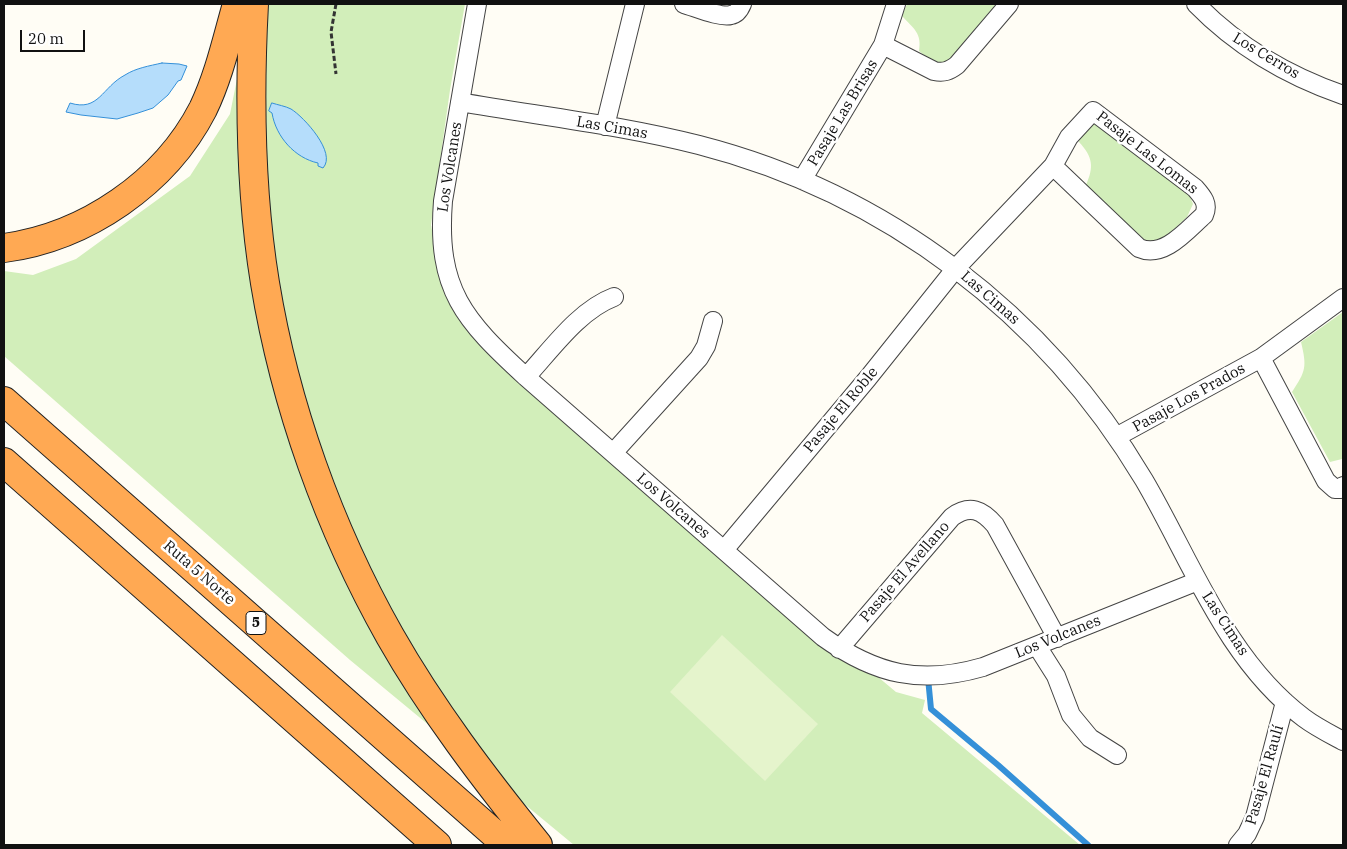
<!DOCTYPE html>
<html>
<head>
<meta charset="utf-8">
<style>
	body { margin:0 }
	#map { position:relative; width:1347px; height:849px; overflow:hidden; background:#fffdf5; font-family:"IBM Plex Serif",serif }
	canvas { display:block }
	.frame { position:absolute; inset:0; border:5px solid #111; pointer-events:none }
	.scale { position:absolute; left:20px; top:30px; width:65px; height:22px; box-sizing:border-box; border:2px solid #111; border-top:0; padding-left:6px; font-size:15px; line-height:18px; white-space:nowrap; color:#111; -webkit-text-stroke:4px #fff; paint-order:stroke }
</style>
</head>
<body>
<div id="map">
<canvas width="1347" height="849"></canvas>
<div class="frame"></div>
<div class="scale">20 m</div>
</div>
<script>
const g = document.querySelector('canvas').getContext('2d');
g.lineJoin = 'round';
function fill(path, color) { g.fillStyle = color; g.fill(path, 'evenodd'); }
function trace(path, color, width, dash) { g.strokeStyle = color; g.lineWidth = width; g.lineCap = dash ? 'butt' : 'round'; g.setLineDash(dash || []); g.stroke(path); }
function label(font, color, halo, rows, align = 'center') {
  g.font = font + ' "IBM Plex Serif",serif'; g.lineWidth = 5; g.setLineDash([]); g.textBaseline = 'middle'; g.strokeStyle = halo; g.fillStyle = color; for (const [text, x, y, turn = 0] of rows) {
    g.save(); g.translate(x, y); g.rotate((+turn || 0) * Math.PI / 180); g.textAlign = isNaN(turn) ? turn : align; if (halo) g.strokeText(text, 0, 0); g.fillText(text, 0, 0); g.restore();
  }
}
fill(new Path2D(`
	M252 4H465L450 90 431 225 444 293 466 328 496 358 896 692 925 700 922 713 1080 845H574L350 660 4 356V271L33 275 76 259 190 176 230 114Z
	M907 4H996L952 58 946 64H935L919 51C922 33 914 29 902 16Z
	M1090 121 1099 123 1189 194 1193 204 1187 217 1156 246H1149L1086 185C1094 167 1093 157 1079 142L1080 134Z
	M1343 312V452L1342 459 1330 462 1292 392C1306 371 1307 367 1301 342Z`), '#d2eeba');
fill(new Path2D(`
	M722 635 818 724 765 781 670 692Z`), '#e5f4cc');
const water = new Path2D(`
	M162 63 179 64 187 66 181 80 178 81 168 95 153 108 138 113 117 119 81 115 66 112 70 103C99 112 102 87 125 75 136 68 149 66 162 63Z
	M272 103C278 105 285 106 291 109 304 117 337 153 323 168L318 166V163C295 158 276 137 272 113L269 111Z`);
fill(water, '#b5ddfb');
trace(water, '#3590d8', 1);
trace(new Path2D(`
	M928 678 931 709 998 765 1088 845`), '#3590d8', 6);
const street = new Path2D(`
	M477 4 443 201C436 290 464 320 526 377L823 637C876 675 921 685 983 667L1198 581
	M684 4C695 7 720 18 731 15 737 14 740 9 742 4
	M1196 4C1237 46 1288 76 1343 95
	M883 45 934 71C944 73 949 71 957 65L1009 4
	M460 102C540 116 621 125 699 145 886 193 1045 314 1144 480 1191 560 1226 660 1304 718 1316 727 1330 734 1343 741
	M605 126 635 4
	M802 180 883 45 896 4
	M1261 358 1326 481 1335 489H1341L1343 486
	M526 377C551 350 579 310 614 297
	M1116 437 1261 358 1343 298
	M613 453 699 358 706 346 713 321
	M724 550 868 378 956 268 1053 166 1069 137 1093 111 1195 188C1203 197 1209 204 1204 215 1187 230 1164 259 1139 248L1053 166
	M1037 646 1056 676 1071 715 1090 738 1117 755
	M839 649 952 517C970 504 982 510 995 525L1057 638
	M1238 845 1247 834 1255 817 1285 702`);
const highway = new Path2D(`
	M254 4C249 97 250 191 265 283 285 405 329 528 390 636 432 710 484 778 538 845
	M4 248C86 237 165 183 203 109 219 76 227 39 237 4
	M4 401 507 845
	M4 462 437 845`);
trace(street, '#444', 20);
trace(highway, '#222', 30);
trace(new Path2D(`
	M336 4 331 32 336 74`), '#333', 3, [5, 2.5]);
trace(street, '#fff', 18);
trace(highway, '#ffa953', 28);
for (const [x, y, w] of [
	[256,623,20]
]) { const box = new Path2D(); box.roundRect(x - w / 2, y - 11.5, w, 23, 4); g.fillStyle = '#fff'; g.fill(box); trace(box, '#111', 1); }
label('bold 14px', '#111', null, [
	["5",256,623]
]);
label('15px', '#111', '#fff', [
	["Los Cerros",1266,56,31],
	["Pasaje Las Brisas",843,113,-59],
	["Las Cimas",612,128,10],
	["Pasaje Las Lomas",1147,153,38],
	["Los Volcanes",450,167,-81],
	["Las Cimas",990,298,41],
	["Pasaje Los Prados",1189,398,-29],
	["Pasaje El Roble",841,410,-50],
	["Los Volcanes",673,506,41],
	["Pasaje El Avellano",905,572,-49],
	["Ruta 5 Norte",199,573,41],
	["Las Cimas",1225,624,57],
	["Los Volcanes",1058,637,-22],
	["Pasaje El Raulí",1265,775,-74]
]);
</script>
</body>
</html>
